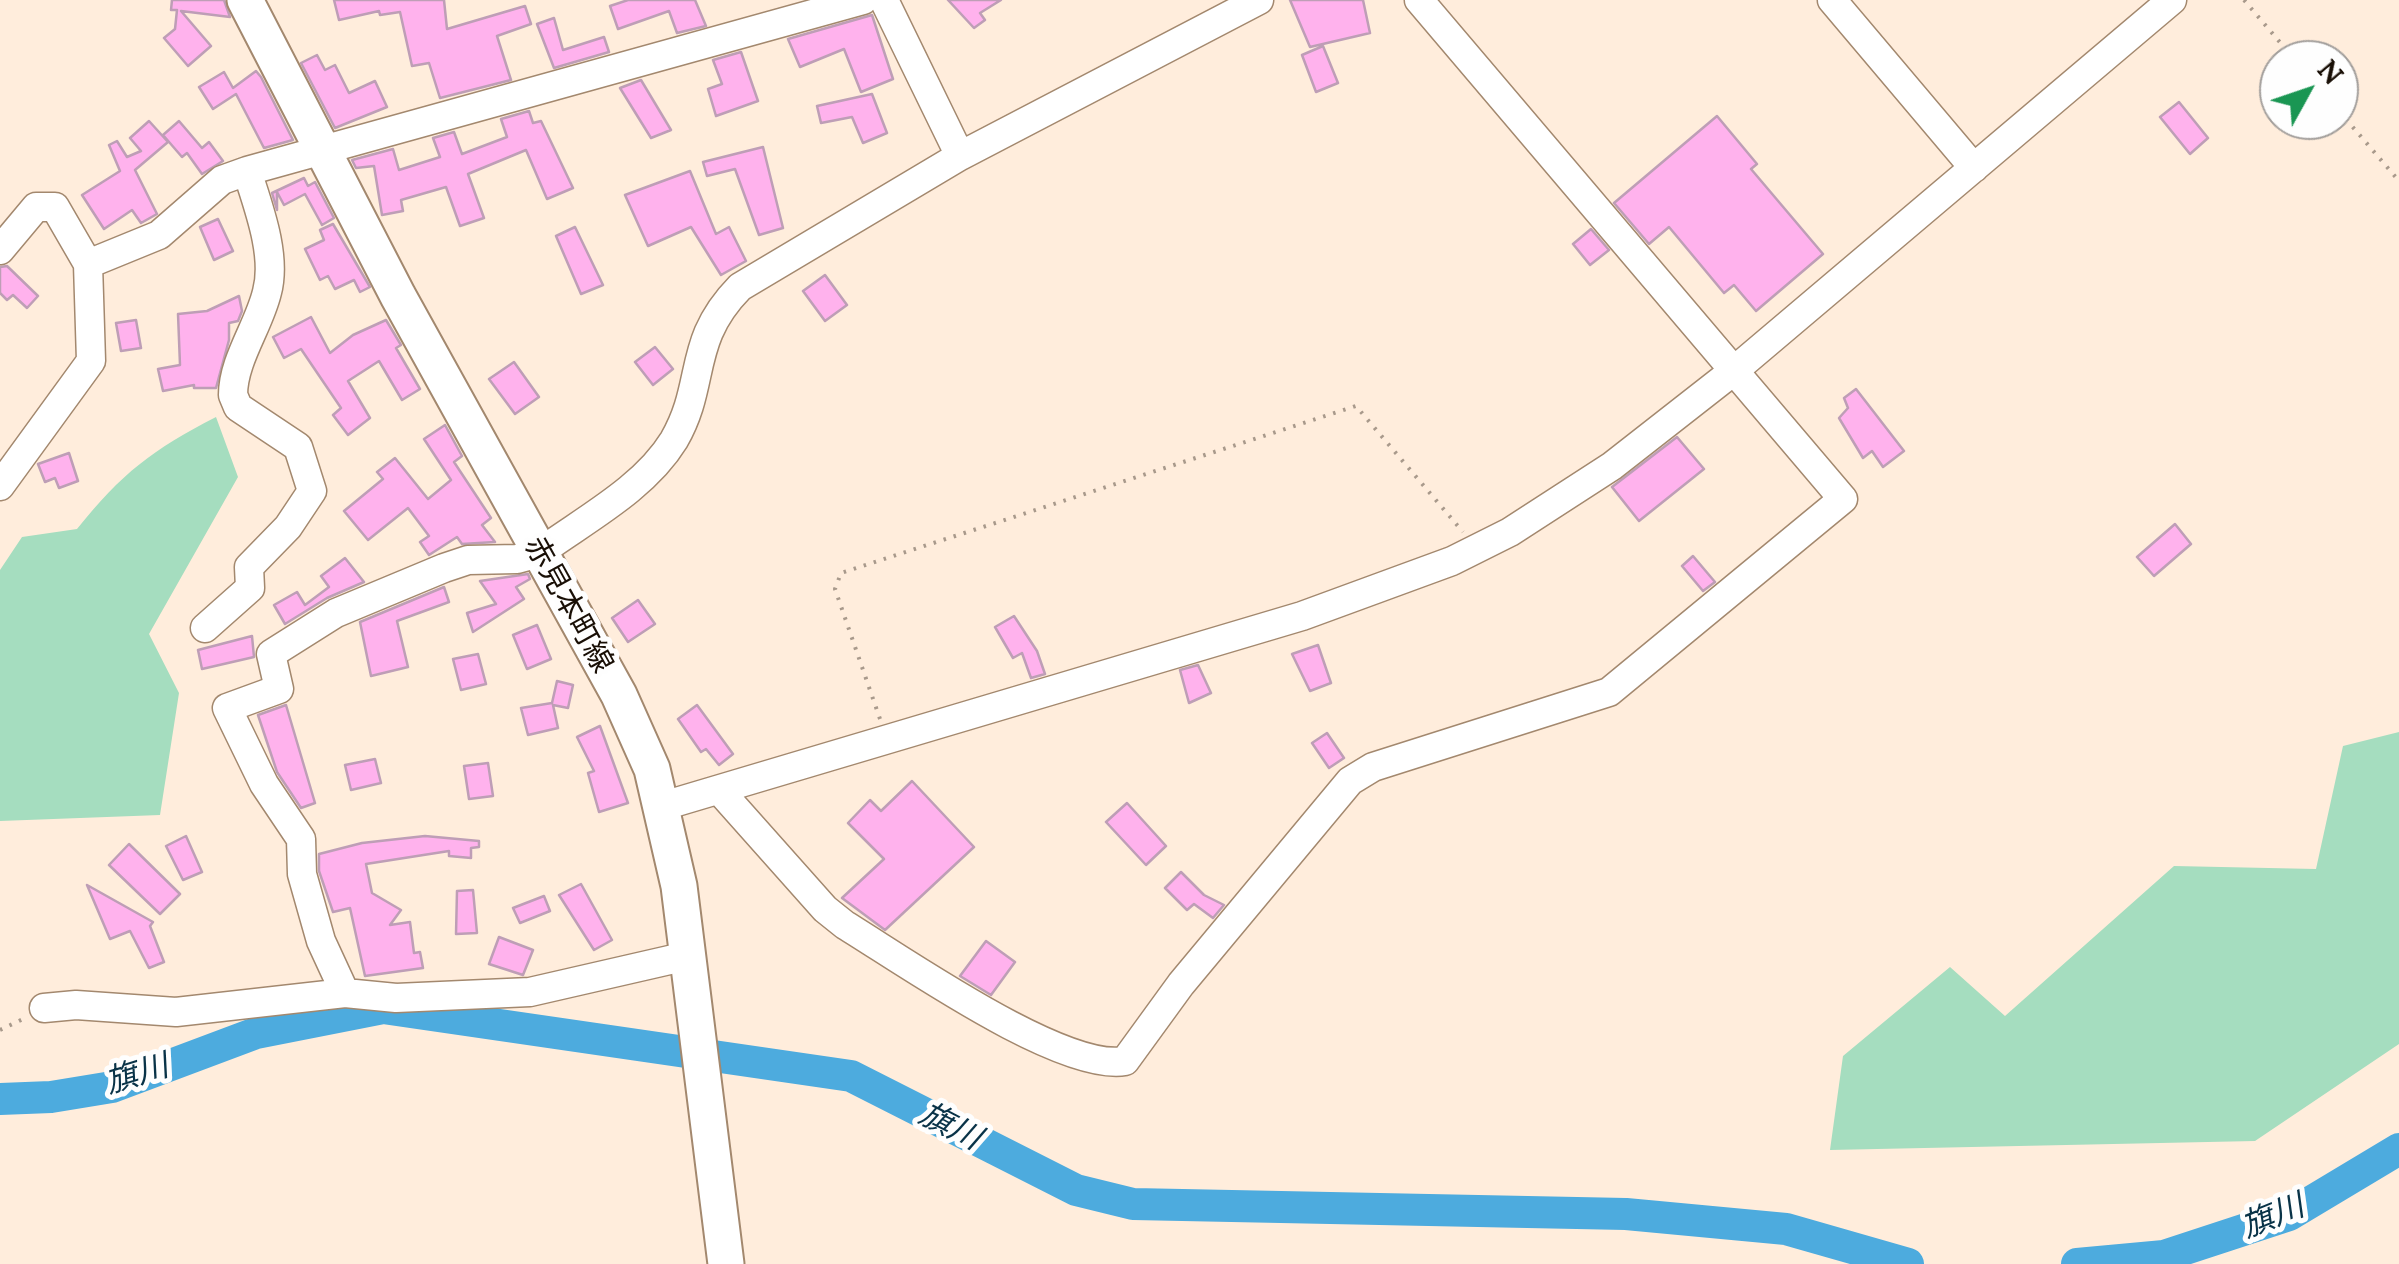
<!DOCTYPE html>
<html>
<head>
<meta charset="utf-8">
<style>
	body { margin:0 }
	#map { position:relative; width:2399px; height:1264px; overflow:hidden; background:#ffeddc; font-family:Lora,serif }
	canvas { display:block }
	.north { position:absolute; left:2259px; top:40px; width:100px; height:100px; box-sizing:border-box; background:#fefefe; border:2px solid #a29e9b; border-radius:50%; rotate:50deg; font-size:28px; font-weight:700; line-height:40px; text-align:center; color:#190f06 }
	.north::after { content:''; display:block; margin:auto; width:35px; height:45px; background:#1a9653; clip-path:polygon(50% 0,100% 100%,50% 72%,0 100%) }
</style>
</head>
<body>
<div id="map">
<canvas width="2399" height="1264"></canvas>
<div class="north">N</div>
</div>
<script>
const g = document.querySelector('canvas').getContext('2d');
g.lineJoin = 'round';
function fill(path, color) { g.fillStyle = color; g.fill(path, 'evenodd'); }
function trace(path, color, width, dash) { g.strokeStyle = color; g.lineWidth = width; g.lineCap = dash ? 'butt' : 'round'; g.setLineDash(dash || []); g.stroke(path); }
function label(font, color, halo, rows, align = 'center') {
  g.font = font + ' Lora,"Noto Sans JP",serif'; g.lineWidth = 10; g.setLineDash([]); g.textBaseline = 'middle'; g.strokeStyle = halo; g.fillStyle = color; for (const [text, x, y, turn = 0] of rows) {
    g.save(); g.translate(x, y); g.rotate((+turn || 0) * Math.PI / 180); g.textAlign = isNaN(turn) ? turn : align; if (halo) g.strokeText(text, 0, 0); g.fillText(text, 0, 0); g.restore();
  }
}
fill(new Path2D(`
	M216 417 238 477 149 634 179 693 160 815 0 821V570L22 537 77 529C122 473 152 450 216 417Z
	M2399 732V1044L2255 1141 1830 1150 1843 1056 1950 967 2005 1016 2174 866 2316 869 2343 746Z`), '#a5ddbf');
trace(new Path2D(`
	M0 1099 51 1097 112 1087 256 1033 383 1008 851 1076 1076 1190 1133 1204 1626 1214 1786 1229 1908 1264
	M2077 1264 2164 1256 2289 1215 2399 1149`), '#4dabde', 32);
const building = new Path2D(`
	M172 0H224L230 17 181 11 211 46 188 66 164 38 175 29 177 10H171Z
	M334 0H444L447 29 525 6 531 24 497 36 511 80 440 98 429 63 412 66 400 12 380 15 379 11 339 20Z
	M628 0H695L706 26 677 33 669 11 618 29 610 6Z
	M948 0H1001L980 13 985 20 974 28Z
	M1290 0H1363L1370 33 1310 47Z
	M872 15 893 79 861 92 844 49 800 67 788 39Z
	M554 18 563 50 604 37 609 52 554 68 537 24Z
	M1323 46 1338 83 1316 92 1302 55Z
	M741 52 758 101 716 116 708 89 722 84 713 60Z
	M317 55 325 70 335 65 349 93 375 81 387 107 335 128 301 63Z
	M256 71 261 77 293 140 264 148 236 94 213 109 199 87 224 72 233 88Z
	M641 80 671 130 651 138 620 88Z
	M872 94 887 133 863 143 852 117 821 123 817 106Z
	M2179 102 2208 138 2190 154 2160 117Z
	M529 111 533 123 541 121 573 188 547 199 526 150 468 174 484 218 460 226 446 187 401 200 403 211 382 215 374 166 356 168 352 160 393 149 399 170 440 157 433 138 454 132 462 154 507 137 501 119Z
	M1717 116 1757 164 1751 169 1823 254 1756 311 1734 285 1724 293 1669 227 1649 244 1614 203Z
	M149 121 168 142 135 170 157 214 141 223 132 210 104 229 82 195 120 171 109 145 117 141 127 157 141 151 130 138Z
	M179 121 202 148 209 142 223 161 202 174 187 153 182 157 163 135Z
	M763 147 783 228 759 235 735 169 707 176 703 162Z
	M690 171 716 234 729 227 746 261 721 275 691 227 648 246 625 195Z
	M304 178 308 186 315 182 334 218 322 225 305 194 284 205 277 192V210L272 193Z
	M218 219 233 251 214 260 200 227Z
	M333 224 370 287 360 292 354 280 335 289 328 276 320 280 305 249 324 240 320 230Z
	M575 227 603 285 581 294 556 236Z
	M1591 229 1609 250 1590 265 1573 244Z
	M7 266 38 296 27 308 13 295 7 300 0 293V267Z
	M825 275 847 305 825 321 803 291Z
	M239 296 242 311 238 321 229 323V340L216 388H194V385L163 391 158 369 180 365 178 314 207 311Z
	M311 317 330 353 353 335 386 320 401 345 396 348 420 389 402 400 379 361 348 381 370 418 348 435 333 415 341 408 301 349 284 358 273 337Z
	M136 320 141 348 121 351 116 323Z
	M655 347 673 369 653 385 635 362Z
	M514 362 539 397 515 414 489 379Z
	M1856 389 1904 451 1883 467 1872 451 1863 458 1839 418 1848 408 1844 398Z
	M445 425 462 456 454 462 491 518 482 525 495 542 462 544 457 537 429 555 420 542 429 536 408 508 368 540 344 511 383 479 377 472 395 458 428 499 451 480 424 439Z
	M1677 437 1704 469 1639 521 1612 487Z
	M69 453 78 481 59 488 55 478 45 482 38 464Z
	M2175 524 2191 544 2154 576 2137 557Z
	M1693 556 1715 582 1703 591 1682 566Z
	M345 558 364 582 327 598 285 624 274 605 297 592 305 605 329 587 321 576Z
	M528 574 530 579 516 587 524 599 473 632 467 613 496 604 480 581Z
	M444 587 449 602 397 621 408 667 371 676 360 622Z
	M638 600 655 624 628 642 612 618Z
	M1014 616 1037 651 1045 674 1031 678 1022 653 1013 658 995 627Z
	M537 625 551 659 527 669 513 635Z
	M252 636 254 657 202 669 198 650Z
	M1318 645 1331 683 1310 691 1292 654Z
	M478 654 486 684 461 690 453 659Z
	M1198 665 1211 693 1189 703 1180 670Z
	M557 681 573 685 568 708 553 705 558 728 528 735 521 708 552 703Z
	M286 705 315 803 301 808 277 772 258 715Z
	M697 705 733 754 719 765 706 749 701 752 678 719Z
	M600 726 628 803 599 812 588 773 594 771 577 737Z
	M1327 733 1344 758 1329 768 1312 743Z
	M375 759 381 783 351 790 345 765Z
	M488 763 493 796 469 799 464 766Z
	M912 781 974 847 885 930 842 898 884 859 848 823 870 800 881 811Z
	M1127 803 1166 846 1146 865 1106 822Z
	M186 836 202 872 183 880 166 846Z
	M425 836 479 841V847L471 848V858L449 856V851L366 864 372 893 401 910 390 925 410 922 414 953 420 952 423 968 365 976 350 908 333 912 319 871V854L362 843Z
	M129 844 180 894 160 914 109 865Z
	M1181 872 1204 895 1224 905 1213 918 1194 904 1187 910 1165 888Z
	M581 884 612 940 594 950 559 895Z
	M87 885 153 922 150 926 164 962 149 968 130 931 110 939Z
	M473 890 477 933 456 934 457 891Z
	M544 896 550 911 520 923 513 908Z
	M499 937 533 950 523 975 489 964Z
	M986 941 1015 962 991 995 960 976Z`);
fill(building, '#ffb2ed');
trace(building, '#be9eb6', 2.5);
const minor = new Path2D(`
	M884 0 960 156
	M1832 0 1974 168
	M0 250 36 207H55L88 264
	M0 486 91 361 88 264 159 235 222 180 247 171 863 0
	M205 628 250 588 249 567 288 527 312 491 298 447 238 407 233 395C233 360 259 326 267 292 277 255 258 206 247 171
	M720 791 825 909 845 925C904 961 1062 1072 1125 1061L1181 984 1350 781 1373 767 1609 692 1843 499 1419 0
	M663 806 1302 616 1452 561 1510 532 1612 466 1736 369 2172 0
	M345 993 321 941 302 874 301 839 264 784 227 708 279 689 271 654 336 613 444 568 468 560 517 559 539 553C584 520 644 489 674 440 707 383 686 342 740 287L960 156 1259 0
	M44 1008 76 1005 176 1012 345 993 396 998 530 992 687 956`);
const major = new Path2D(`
	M245 0 398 296 619 695 652 769 679 886 726 1264`);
trace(minor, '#a3886e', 31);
trace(major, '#a3886e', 39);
trace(new Path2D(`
	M2244 0 2295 60
	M2339 111 2399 181
	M880 719 835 589 841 573 1356 406 1463 532
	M0 1030 23 1019`), '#a8998b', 4, [2.5, 8]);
trace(minor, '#fff', 28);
trace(major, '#fff', 35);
label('30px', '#190f06', '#fefefe', [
	["赤見本町線",568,605,61]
]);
label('italic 32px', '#093348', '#fefefe', [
	["旗川",137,1075,-17],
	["旗川",950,1127,27],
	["旗川",2273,1217,-22]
]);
</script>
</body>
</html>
